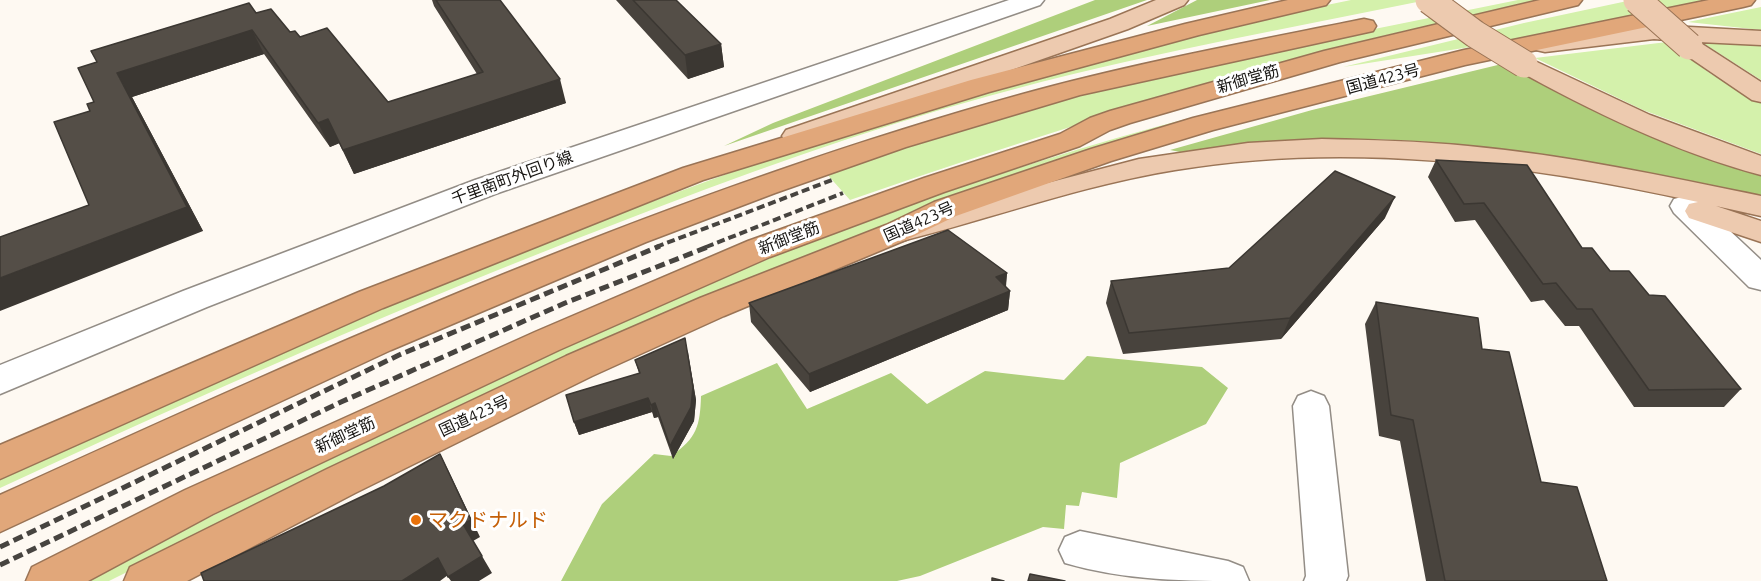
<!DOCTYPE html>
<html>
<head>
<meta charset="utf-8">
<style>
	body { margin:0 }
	canvas { display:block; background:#fef9f2 }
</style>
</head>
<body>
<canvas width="1761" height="581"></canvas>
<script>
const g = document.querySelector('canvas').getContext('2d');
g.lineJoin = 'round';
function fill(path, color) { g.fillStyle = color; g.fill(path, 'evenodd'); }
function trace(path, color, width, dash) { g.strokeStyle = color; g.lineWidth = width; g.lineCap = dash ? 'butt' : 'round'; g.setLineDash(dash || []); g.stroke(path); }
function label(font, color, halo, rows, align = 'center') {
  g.font = font + ' Ubuntu,"Noto Sans JP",sans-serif'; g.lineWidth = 6; g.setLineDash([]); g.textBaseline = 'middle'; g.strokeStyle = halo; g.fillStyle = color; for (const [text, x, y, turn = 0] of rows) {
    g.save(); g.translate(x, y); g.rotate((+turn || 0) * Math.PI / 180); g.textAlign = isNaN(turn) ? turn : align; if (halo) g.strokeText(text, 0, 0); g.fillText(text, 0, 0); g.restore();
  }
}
fill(new Path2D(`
	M1351 0H1427C1281 30 1133 56 989 96 862 131 737 176 615 224 406 304 203 394 0 488V478C110 429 219 378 329 330 453 277 579 228 705 182 914 105 1132 44 1351 0Z
	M1518 0H1545C1474 16 1402 30 1332 49 1170 94 1009 145 850 200L826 173 1019 109 1211 62Z
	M1632 0H1708L1546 35 1343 67 1524 23Z
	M1761 7V30L1688 22Z
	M1700 41 1761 46V80Z
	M1667 42 1711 74 1761 103V154L1643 110 1535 58Z
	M1229 108H1235L967 194 703 296 479 397 109 581H85C451 393 827 207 1229 108Z`), '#d4f1ab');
fill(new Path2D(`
	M1095 0H1147L724 146 773 123Z
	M1197 0H1270L1147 26Z
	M1506 63C1587 111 1672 145 1761 176V197C1625 169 1488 139 1348 139 1291 139 1236 144 1180 152L1170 150 1312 110Z
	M1087 356 1202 367 1228 388 1206 424 1120 463 1117 498 1082 492 1079 506 1066 505 1064 529 1043 527 920 576 897 581H561L602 504 654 454 671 456C697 438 700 426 701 396L777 363 807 409 891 373 927 404 985 371 1064 380Z`), '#aecf7b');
const minor = new Path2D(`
	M1009 0H1044L1040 5 495 194 207 307 0 394V365L183 291 475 180Z
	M1685 196 1696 199 1761 260V290L1749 287 1674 213 1670 206 1674 199Z
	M1311 391 1324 396 1329 406 1348 576 1346 581H1304L1306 576 1293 406 1298 396Z
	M1080 531 1228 561 1243 567 1249 581C1185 581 1127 581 1065 563L1059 550 1065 537Z`);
const major = new Path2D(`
	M1156 0H1188L1184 5 1128 29 806 142 796 144 786 142 782 136 786 130 1110 19Z
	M1654 25 1761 31V45L1699 42 1761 82V102L1752 100 1680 51 1677 46 1680 41 1654 39 1545 52 1536 50 1533 45 1536 40 1545 38Z
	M1524 56 1650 115 1761 156V175C1677 153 1591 111 1515 69L1511 64 1515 59Z
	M1322 139C1371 140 1419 141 1468 146 1567 155 1664 176 1761 196V216L1716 206 1761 221V242L1689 218 1685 211 1689 204 1698 202C1526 164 1350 141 1175 170 1082 185 993 218 902 241L891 238 886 231 891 224 1139 159 1248 143Z`);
const highway = new Path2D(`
	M1288 0H1330L1326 5 1199 35 989 92 703 180 383 308 0 479V445L359 292 683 168 971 80 1185 24Z
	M1540 0H1582L1578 5 1340 62 1130 123 1110 130 1080 146 944 192 770 257 559 350 213 514 88 581H26L32 567 185 490 535 332 748 241 924 178 1060 134 1090 118 1110 111 1324 51Z
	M1709 0H1755L1751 5 1743 7 1465 65 1213 130 1111 161 956 216 908 239 724 316 592 376 355 493 187 581H124L130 567 327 469 566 356 700 298 886 225 934 202 1091 149 1193 118 1464 50Z
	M1364 19 1373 21 1376 26 1373 31 1080 95 906 147 775 193 646 242 391 350 0 532V495C333 343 669 192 1023 94 1135 63 1250 42 1364 19Z`);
trace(minor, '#938d86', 3);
trace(major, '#9a7456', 3);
trace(highway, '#9a7456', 3);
fill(minor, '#fff');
fill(major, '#edcaaf');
fill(highway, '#e1a77a');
trace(new Path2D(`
	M656 247 832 180
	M706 247 843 193`), '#474440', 4, [8, 4]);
trace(new Path2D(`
	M0 547 399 355 660 246
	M0 565 341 402 565 303 710 246`), '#474440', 5, [10, 5]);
const majorBridge = new Path2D(`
	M1429 0 1475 34 1524 64
	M1637 0 1689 46`);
trace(majorBridge, '#9a7456', 29, []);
trace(majorBridge, '#edcaaf', 27);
fill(new Path2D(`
	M432 0H500L566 103 354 174 339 143 330 147 264 54 132 97 203 231 89 205 90 111 94 102 256 13 300 37 388 102 477 74 434 6Z
	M616 0H676L721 44 724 67 688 79Z
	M1436 160 1582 248 1610 271 1649 295 1741 389 1724 407H1634L1579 326H1565L1544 300 1531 302 1475 220 1455 222 1428 177Z
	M1385 218 1281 339 1123 354 1106 303 1111 281 1229 268Z
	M1007 273 1006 287 1010 291 1008 310 810 392 751 322 749 303Z
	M1376 302 1482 349 1541 482 1607 581H1426L1400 441 1379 436 1365 324Z
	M688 352 696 400 694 421 673 459 658 417 654 418 652 412 579 435 574 422 639 373 635 360Z`), '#48433d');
fill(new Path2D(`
	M252 30 264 54 132 97 203 231 0 311V278L187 207 117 73Z
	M721 44 724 67 688 79 685 55Z
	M560 79 566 103 354 174 343 150Z
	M328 119 340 143 330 147 318 123Z
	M1395 197 1385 218 1281 339 1290 318Z
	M1007 273 1005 292 996 277Z
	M1010 291 1008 310 810 392 809 374Z
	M685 338 696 400 694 421 673 459 670 446Z
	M648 398 652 412 579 435 574 422Z
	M655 403 658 417 654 418 651 405Z
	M440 454 449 472 480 537 473 541 463 524Z
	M482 556 492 573 479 581H451L448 577Z
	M438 558 448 575 440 581H402Z`), '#3b3732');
const building = new Path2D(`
	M436 0H500L560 79 343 150 328 119 318 123 252 30 117 73 187 207 0 278V237L89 205 54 122 90 111 87 104 94 102 78 68 97 62 91 51 249 3 256 13 271 9 290 32 295 31 300 37 327 28 388 102 483 72Z
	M633 0H676L721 44 685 55Z
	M1436 160 1527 165 1582 248H1592L1610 271H1629L1649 295 1665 296 1741 389 1649 390 1592 309H1577L1556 283 1543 284 1484 203 1464 204Z
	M1335 171 1395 197 1290 318 1129 333 1111 281 1229 268Z
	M948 230 1007 273 996 277 1010 291 809 374 749 303Z
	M1376 302 1478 318 1482 349 1509 352 1541 482 1577 487 1607 581H1445L1413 420 1391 415Z
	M685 338 693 387 691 407 670 446 655 403 651 405 648 398 574 422 566 395 640 373 635 360Z
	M440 454 471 520 463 524 482 556 448 577 438 558 402 581H204L201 573 384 486Z
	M1030 574 1065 581H1028Z
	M992 578 1004 581H992Z`);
fill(building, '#544e47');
trace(building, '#3b3732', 1.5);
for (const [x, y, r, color] of [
	[416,520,6,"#e8710a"]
]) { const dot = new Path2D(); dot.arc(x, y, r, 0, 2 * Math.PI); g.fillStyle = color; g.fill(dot); trace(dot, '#fff', 2); }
label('16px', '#171512', '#fff', [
	["新御堂筋",1248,79,-16],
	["国道423号",1383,79,-15],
	["千里南町外回り線",512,178,-20],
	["国道423号",919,222,-24],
	["新御堂筋",789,238,-21],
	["国道423号",474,416,-25],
	["新御堂筋",345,435,-25]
]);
label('20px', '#c56008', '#fff', [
	["マクドナルド",428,520]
], 'left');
</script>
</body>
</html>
